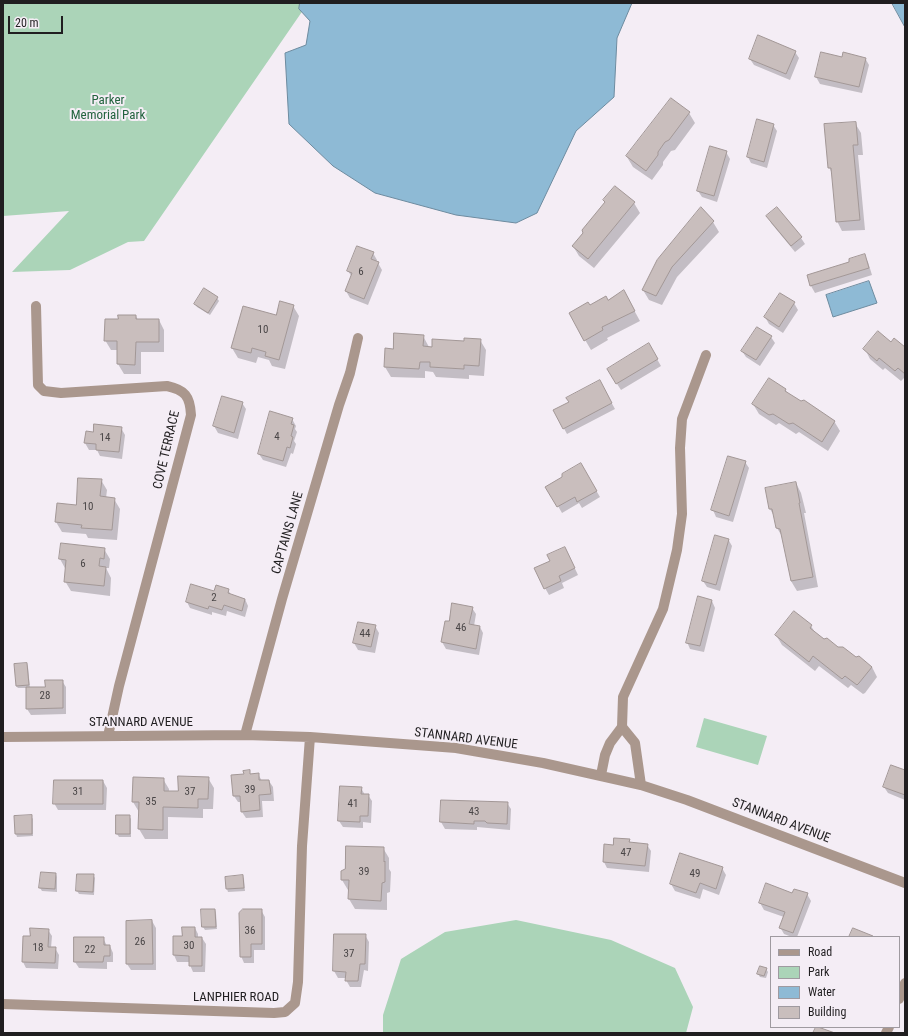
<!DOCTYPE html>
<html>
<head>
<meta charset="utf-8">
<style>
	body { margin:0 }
	#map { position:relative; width:908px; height:1036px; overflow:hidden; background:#f4edf5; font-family:"Roboto Condensed",sans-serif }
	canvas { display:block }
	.frame { position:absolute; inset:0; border:4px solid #201e20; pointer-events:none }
	.legend { position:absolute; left:770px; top:936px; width:130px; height:92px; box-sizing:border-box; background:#f4edf5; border:1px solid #9f9aa0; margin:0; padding:5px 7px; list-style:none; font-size:12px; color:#201e20 }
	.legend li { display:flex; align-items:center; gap:8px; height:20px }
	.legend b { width:20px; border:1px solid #9f9aa0 }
	.scale { position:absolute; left:8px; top:16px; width:55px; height:18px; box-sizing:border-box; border:2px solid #201e20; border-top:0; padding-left:5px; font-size:12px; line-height:14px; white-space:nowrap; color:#201e20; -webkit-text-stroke:3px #f4edf5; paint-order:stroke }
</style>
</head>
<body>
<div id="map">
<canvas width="908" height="1036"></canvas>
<div class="frame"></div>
<ul class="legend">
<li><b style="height:5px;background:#aa978d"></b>Road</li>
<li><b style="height:11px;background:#abd4b8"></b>Park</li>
<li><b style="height:11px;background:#8ebad5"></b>Water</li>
<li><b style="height:11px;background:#c9bebd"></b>Building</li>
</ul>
<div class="scale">20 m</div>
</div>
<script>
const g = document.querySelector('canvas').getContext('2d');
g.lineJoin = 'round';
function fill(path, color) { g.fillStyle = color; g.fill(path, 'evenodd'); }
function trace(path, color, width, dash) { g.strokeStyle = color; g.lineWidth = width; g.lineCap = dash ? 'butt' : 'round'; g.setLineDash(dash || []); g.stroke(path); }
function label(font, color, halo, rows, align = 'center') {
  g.font = font + ' "Roboto Condensed",sans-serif'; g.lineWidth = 4; g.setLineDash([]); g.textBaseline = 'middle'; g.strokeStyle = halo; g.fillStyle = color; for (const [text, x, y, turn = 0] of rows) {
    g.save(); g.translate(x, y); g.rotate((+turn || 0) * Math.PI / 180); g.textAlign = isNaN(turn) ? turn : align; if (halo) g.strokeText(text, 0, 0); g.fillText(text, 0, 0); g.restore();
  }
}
fill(new Path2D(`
	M3 3H308L144 241 128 242 70 270 12 272 69 211 3 216Z
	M704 718 767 736 758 765 696 747Z
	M516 920 611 940 675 968 693 1007 686 1033H383V1015L401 959 445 932Z`), '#abd4b8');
const water = new Path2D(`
	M300 3H632L617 38 614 97 576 131 537 213 516 223 456 215 375 193 333 166 289 124 285 53 306 45 310 21 299 9Z
	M892 3H905V27Z
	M869 281 877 303 833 317 826 295Z`);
fill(water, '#8ebad5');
trace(water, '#6d8b9f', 1);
fill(new Path2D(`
	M795 52 799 58 790 80 754 65 750 59Z
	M842 58H865L869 65 862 93 820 84 816 77Z
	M689 113 695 123 675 150 671 151 663 162V165L652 180 633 167 627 157Z
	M855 123 861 133 863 155H858L865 230 842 231 837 221 832 174 829 167Z
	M773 125 777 131 767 168 751 163 748 157Z
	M726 152 730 159 717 202 702 197 698 191Z
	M604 201 634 203 640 213 594 268 579 256 573 246 605 203Z
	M777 208 801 238 805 244 795 252 771 223 768 216Z
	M713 222 719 232 677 277 662 305 649 300 643 290Z
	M373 253 377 260 376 262 378 263 382 270 368 305 350 298 346 291 352 277 348 271Z
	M864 255 868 262 872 275 815 293 811 286 808 275 849 263Z
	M624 292 640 321 607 338 608 340 591 350 570 314 607 301Z
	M217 298 219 301 210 315 197 307 195 304Z
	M794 303 798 310 783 333 769 324 765 317Z
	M293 306 299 316 285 369 272 366 269 360 258 357 256 363 238 358 232 348Z
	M136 316 138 320H159L164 330V352H141V374H124L118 364V350H111L105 340 119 320Z
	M423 336 429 347 480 340 486 350 484 376 469 375V379L436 377 433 372 425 371V378L391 377 385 367 394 350Z
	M771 337 775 343 760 366 746 357 742 351Z
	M891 343 905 348V378H904L901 381 885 368 883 370 870 359 865 349Z
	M649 345 661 366 621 390 608 370Z
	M600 382 615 409 567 434 554 410 570 402Z
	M785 389 788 394 834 421 840 431 828 451 799 432 796 434 779 423 776 425 759 414 753 404Z
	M222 397 242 403 246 409 238 439 218 433 214 426Z
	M292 419 296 426 295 429 297 432 294 441 296 444 293 454 291 453 286 467 263 460 259 454Z
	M121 428 125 435 122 459 100 456 97 450H89L85 443 94 433Z
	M745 462 749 468 733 522 716 517 713 510Z
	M581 465 600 497 582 508 579 503 562 513 547 487 562 478Z
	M101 480 107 490 106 498 114 499 120 509 117 540 88 538 86 534 62 532 56 522 58 504 77 506Z
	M796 483 801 493 806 513H804L818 587 797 591 791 581 783 538 777 528 774 516 770 509 766 489Z
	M728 539 732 546 720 591 707 587 703 581Z
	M104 549 110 559 109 568H106L111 578 110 596 71 591 65 581 66 570 60 559Z
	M568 554 578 575 562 583 564 588 549 595 545 588 551 562Z
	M228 590 232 596 245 599 248 606 245 617 227 611 226 616 212 612V615L190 608 187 602 215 592Z
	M712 601 715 608 704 652 690 649 687 642Z
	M472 608 476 614 474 626 480 627 483 633 479 655 446 649 442 642 450 622Z
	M794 613 811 626 816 634 872 667 877 677 865 693 863 694 851 685 848 688 819 666 815 671 782 645 776 635Z
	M375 626 379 633 375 653 358 650 354 643Z
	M27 664 28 667 30 688H46L62 681 66 687V714L31 715 27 709V688H18L16 686Z
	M249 771 251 775 258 774 262 781H269L273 787 274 801H262L263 817 246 818 242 812 241 802H238L234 796 245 775Z
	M905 771V800L888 793 884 787Z
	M208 778 214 788 213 809H203V818L168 817V839H145L139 829V812L133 802 163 779 169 789V792H179Z
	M103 781 107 788 106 810H58L54 803Z
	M361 788 365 795H368L372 801 371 823 363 822V828L343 827 339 821Z
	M442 801 507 803 511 809 510 830 477 827V830L445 829 441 822Z
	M31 816 33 819V836L17 837 16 834Z
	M129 816 131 819V837H119L117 834Z
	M629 840 631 843 647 845 651 851 649 872 607 868 604 862 614 846Z
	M383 848 389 858V869L391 872 390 892 387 893V910L355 909 349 899V890H348L342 880 346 869Z
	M722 868 726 875 719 895 703 889 700 899 675 891 671 884Z
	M56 874 57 877V892L42 891 40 888Z
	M78 875H93L95 878 94 895 79 894 77 891Z
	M243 877 244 879 245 891 228 892 227 889Z
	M793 894H807L811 901 797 937H792L784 934 780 927 784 917 764 910 760 903Z
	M215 910 216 913 217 929 205 930 203 927Z
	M261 910 265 917V950H254V963H244L241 956Z
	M152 921 156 928V970H131L127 964Z
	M195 928 198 934V938H202L206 944 205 972H193L190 965V962H177L174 955V937H183Z
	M48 930 52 936 51 948H55L59 955 58 969 26 968 23 962 31 937Z
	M335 935H365L369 942 368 971 364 970 361 987H350L346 980V978H338L334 971Z
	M103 938 107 946H110L113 953V962H107V969L79 968 75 962Z
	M3 942 4 944V965H3Z
	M766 969 768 972 766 978 760 977 758 974Z`), '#0003');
const building = new Path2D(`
	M758 35 796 51 786 74 749 59Z
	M821 52 842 57 843 52 866 58 859 87 815 77Z
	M671 98 690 112 669 140 665 142 658 152V155L646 171 626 156Z
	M757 119 774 124 764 162 747 157Z
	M856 122 858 145H853L860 220 836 222 831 168H828L824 124Z
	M710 146 727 151 714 196 697 191Z
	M615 186 635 202 588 259 572 246 583 233 582 230 605 202 603 200Z
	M701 207 714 221 672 267 656 296 642 290 657 260Z
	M777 207 802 237 791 246 766 216Z
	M357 246 374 252 371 259 379 262 364 299 345 291 352 273 347 271Z
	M865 254 869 268 810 286 807 275 849 262V259Z
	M204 288 218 297 208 313 194 304Z
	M624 290 635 311 602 327 603 330 584 341 569 313 588 302 590 305 606 296 608 300Z
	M780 293 795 302 779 327 764 317Z
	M280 301 294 305 279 360 265 356 266 352 252 348 251 353 231 348 243 306 276 315Z
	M118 315H136V319H159V342H136L135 365 117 364V341H104L105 319H118Z
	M757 327 772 336 756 360 741 351Z
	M878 331 891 342 894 338 905 347V374L898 368 895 371 879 358 877 361 863 349Z
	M394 333 424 335 423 346 432 347V339L464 341V338L481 339 479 366 464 365V369L430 367V362H420L419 369 384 367 385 348 393 349Z
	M649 343 658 359 616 384 607 369Z
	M769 378 786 389 785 391 801 401 804 400 835 421 822 442 793 423 789 424 773 414 769 415 752 404Z
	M600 380 612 403 563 429 553 410 569 402 566 398Z
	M222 396 243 402 234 433 213 426Z
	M270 411 293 418 291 424 294 425 291 436 293 437 290 448 287 447 283 461 258 454Z
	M94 424 122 427 119 452 96 450V444L84 443 86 431 93 432Z
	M728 456 746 461 729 516 711 510Z
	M581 463 597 491 577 502 575 497 557 507 545 487 562 477V474Z
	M78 478 102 479 100 496 115 498 112 530 81 528 82 525 55 522 57 503 76 505Z
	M796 482 800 503H799L813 577 791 581 780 529 776 528 772 509H769L765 488Z
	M715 535 729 539 716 585 702 581Z
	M61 543 105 548 104 559 100 558 99 566 106 567 104 586 64 582 66 560 59 559Z
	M565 547 575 568 559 576 561 581 544 589 534 568 550 561 547 555Z
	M191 584 214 591 216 585 229 589 228 593 245 599 242 611 224 605 222 610 209 606 208 609 186 602Z
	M698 596 712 600 700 646 686 643Z
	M452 603 473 607 469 624 480 626 476 649 441 642 445 621H449Z
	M794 611 812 625 810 628 824 639 827 638 838 647H843L856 657 859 656 872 667 859 683 857 685 845 676 842 679 813 656 809 662 775 635Z
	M358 622 376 625 371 647 353 643Z
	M27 663 29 685 16 686 14 664Z
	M45 680H63V708L26 709V687H45Z
	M891 765 905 770V795L883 787Z
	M250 770V774L259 773V780H269L271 794 259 795 260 810 241 812 240 796H233L231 775 244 774 243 771Z
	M178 776 209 777 208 799H198V808L163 807V830L138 829 139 802H132L133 777 164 778V791H178Z
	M54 780H103V804H53Z
	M340 786 362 787 361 794H369L368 816H360V822L338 821Z
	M441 800 508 802 507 824 487 823 485 821H474V824L440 822Z
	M32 815V834H15L14 816Z
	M116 815H130V834H116Z
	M614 838 630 839 629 842 648 844 645 866 603 862 604 844 613 845Z
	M346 846 384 847V862L385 861V882L382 883 381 901 348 899 349 880H341V871L345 869Z
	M680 853 723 867 716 889 700 883 696 893 670 884Z
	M41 872 56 873 55 889 39 888Z
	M77 874H94L93 892 76 891Z
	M243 875 244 888 226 889 225 877Z
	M766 883 792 893 794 889 808 893 793 933 779 928 785 912 759 903Z
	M201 909H215L216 927H202Z
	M243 909H262V944H251V957H240L239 913Z
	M152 920 153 964H126V921Z
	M182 927H195V937H202V966H189V956L173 955V936H182Z
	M30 928 49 929 48 947H56L55 963 22 962 23 936H30Z
	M853 928 873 936V937H849Z
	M334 934H366L365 964H360L358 981H345L346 972 333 971Z
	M74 937H104V945H110V956H104L103 962H74Z
	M760 966 767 968 764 976 757 974Z
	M816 1027H818L835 1033H813Z`);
fill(building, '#c9bebd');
trace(building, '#a29796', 1);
trace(new Path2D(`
	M36 306 38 385 44 391 61 393 167 386C185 390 190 396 191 415L119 686 108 736
	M245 735 282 599 339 405 350 373 358 338
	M3 737 245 735 310 737 456 748 543 763 641 785 687 800 905 883
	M601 775 605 755 610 743 622 727
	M641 785 635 743 622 727 623 697 663 609 677 550 682 514 680 448 682 419 706 355
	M899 999 905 983
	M3 1004 274 1013 285 1012 295 1003 298 982 302 846 310 737
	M886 1033 889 1027`), '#aa978d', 10);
label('11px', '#4a4647', null, [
	["6",361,272],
	["10",263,330],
	["4",277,437],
	["14",105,438],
	["10",88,507],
	["6",83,564],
	["2",214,598],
	["46",461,628],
	["44",365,634],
	["28",45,696],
	["39",250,790],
	["31",78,792],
	["37",190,792],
	["35",151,802],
	["41",353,804],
	["43",474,812],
	["47",626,853],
	["39",364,872],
	["49",695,874],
	["36",250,931],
	["26",140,942],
	["30",189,946],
	["18",38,948],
	["22",90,950],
	["37",349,954]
]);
label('13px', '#22633e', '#f4edf5', [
	["Parker",108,101],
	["Memorial Park",108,116]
]);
label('13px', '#201e20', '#f4edf5', [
	["COVE TERRACE",167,450,-77],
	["CAPTAINS LANE",288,533,-74],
	["STANNARD AVENUE",141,723],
	["STANNARD AVENUE",466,739,7],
	["STANNARD AVENUE",781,821,21],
	["LANPHIER ROAD",236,998]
]);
</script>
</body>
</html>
